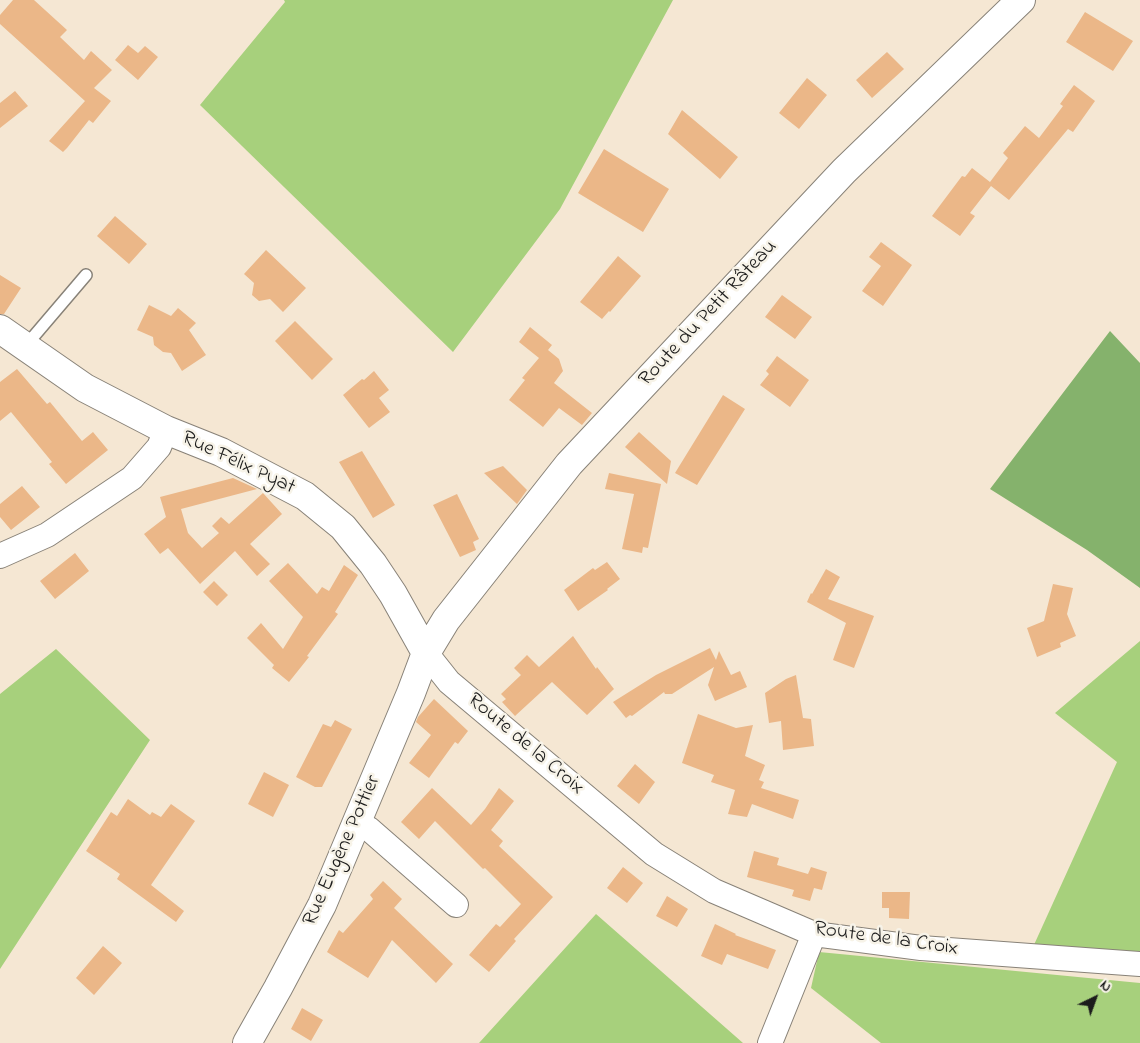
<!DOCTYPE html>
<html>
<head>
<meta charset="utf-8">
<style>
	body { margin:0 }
	#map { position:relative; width:1140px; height:1043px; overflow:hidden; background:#f5e7d3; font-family:"Indie Flower",sans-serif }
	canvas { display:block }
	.north { position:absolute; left:1070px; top:973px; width:50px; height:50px; -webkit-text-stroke:4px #f7f3e8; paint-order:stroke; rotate:42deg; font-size:14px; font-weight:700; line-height:20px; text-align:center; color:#1c1c1c }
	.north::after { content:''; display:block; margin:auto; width:18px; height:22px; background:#1c1c1c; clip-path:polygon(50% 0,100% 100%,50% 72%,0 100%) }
</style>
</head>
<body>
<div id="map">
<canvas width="1140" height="1043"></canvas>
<div class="north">N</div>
</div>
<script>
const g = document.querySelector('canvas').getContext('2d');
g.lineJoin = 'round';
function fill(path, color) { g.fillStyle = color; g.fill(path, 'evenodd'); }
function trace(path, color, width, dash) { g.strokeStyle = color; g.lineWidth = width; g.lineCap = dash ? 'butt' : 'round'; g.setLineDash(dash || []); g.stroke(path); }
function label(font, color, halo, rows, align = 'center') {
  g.font = font + ' "Indie Flower",sans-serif'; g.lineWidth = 5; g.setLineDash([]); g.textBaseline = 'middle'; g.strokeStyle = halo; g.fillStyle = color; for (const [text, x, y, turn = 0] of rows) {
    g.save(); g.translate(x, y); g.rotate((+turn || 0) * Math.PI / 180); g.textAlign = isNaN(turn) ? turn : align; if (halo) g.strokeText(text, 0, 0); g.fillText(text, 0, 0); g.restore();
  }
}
fill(new Path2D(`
	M284 0H673L560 209 453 352 200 105 285 2Z
	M1140 641V961L1033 947 1117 762 1055 713Z
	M56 649 150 740 0 969V694Z
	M596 914 743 1043H479Z
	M819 952 1140 983V1043H881L811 988Z`), '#a7d07c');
fill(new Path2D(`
	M1110 331 1140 363V588L1087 550 990 489Z`), '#85b26c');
fill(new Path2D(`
	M13 0H34L67 30 60 37 84 60 91 51 112 70 94 88 111 101 93 123 89 120 67 148 63 152 49 141 85 101 0 24V15Z
	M1085 12 1133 41 1113 71 1066 42Z
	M128 45 138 53 145 46 158 57 138 80 115 60Z
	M887 52 904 69 872 98 856 80Z
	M807 78 827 95 799 129 779 113Z
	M1074 85 1095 101 1073 132 1068 129 1009 200 991 186 970 213 975 216 960 236 932 216 962 176 965 177 972 168 990 182 1008 158 1003 153 1025 126 1039 138 1063 106 1060 104Z
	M15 91 28 106 0 128V103Z
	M682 110 738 157 720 179 668 134Z
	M604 149 669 189 643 232 578 193Z
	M115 216 147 244 129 264 97 236Z
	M881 242 912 265 883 306 862 291 881 266 869 257Z
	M266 250 306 288 283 312 270 299 259 301 252 295 254 283 244 274Z
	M618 256 641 276 610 312 609 311 602 319 580 302Z
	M0 275 21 288 4 314H0Z
	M782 295 812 317 795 339 765 317Z
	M149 305 171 316 178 308 196 323 189 330 206 355 182 371 171 353 163 352 154 345 153 337 137 330Z
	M295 321 333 359 312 380 275 341Z
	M530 327 552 345 548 350 559 359 563 371 554 383 592 413 582 425 559 408 543 427 509 400 525 380 522 378 539 358 519 342Z
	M777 356 809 380 790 407 760 385 769 374 766 371Z
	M17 369 47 404 50 402 82 441 93 432 108 450 66 484 49 464 52 462 11 412 0 421V382Z
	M374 371 389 390 379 398 390 412 369 428 343 395 362 379 364 380Z
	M723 395 745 409 697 485 675 473Z
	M639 432 671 461 667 484 625 447Z
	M362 451 395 505 373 518 339 462Z
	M503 466 527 490 517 504 484 473Z
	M609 473 661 484 648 548 643 547 642 553 622 549 634 494 605 489Z
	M233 478 257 489 181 509 188 533 202 548 219 533 212 526 221 517 229 524 263 493 282 514 250 544 270 564 257 576 235 551 200 584 168 548 160 554 144 534 166 517 160 497Z
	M22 486 40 507 11 530 0 517V504Z
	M457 494 479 539 473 542 476 550 460 557 433 505Z
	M75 553 89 571 55 599 40 581Z
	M607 562 620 579 607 589 608 590 578 611 564 590 593 568 595 570Z
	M288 563 317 594 322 587 329 591 344 565 358 575 335 612 338 614 307 656 309 657 289 682 272 668 274 665 247 638 261 623 283 649 303 617 269 581Z
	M826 569 840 577 828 599 874 616 854 668 833 660 846 623 807 602 811 593 812 594Z
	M214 581 228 595 217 606 203 592Z
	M1053 584 1073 588 1067 614 1076 636 1060 643 1061 647 1037 657 1027 628 1044 621Z
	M573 636 596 669 597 667 614 689 587 715 552 682 515 716 502 702 506 699 501 694 521 675 514 668 527 655 539 667Z
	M710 648 716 660 719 651 731 675 740 671 747 687 715 701 708 685 714 667 672 694H665L664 692 632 716 630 715 626 718 613 702 656 675Z
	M796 675 803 718 811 719 814 746 783 750 781 721 769 723 765 693 786 679Z
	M434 699 468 731 458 744 455 742 429 778 409 763 431 735 416 722 418 717Z
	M698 714 736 728 753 725 745 756 765 765 759 780 764 782 761 788 799 800 793 819 752 804 747 817 728 814 735 790 711 782 714 775 682 763Z
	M335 720 352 729 322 787H315L296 777 323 724 331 727Z
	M635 764 655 782 639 804 617 786Z
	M264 772 289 785 273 817 248 804Z
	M432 788 471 825 485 809 499 788 514 801 491 830 503 841 499 846 553 897 514 939 516 941 489 972 469 955 496 924 500 927 521 904 485 868 483 869 435 821 419 839 401 822Z
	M128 799 150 815 152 812 161 817 171 804 195 821 151 885 184 911 176 922 117 879 120 874 86 851 111 812 117 816Z
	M754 851 779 858 777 865 808 874 811 867 827 872 822 890 814 888 810 901 792 896 794 890 747 877Z
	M623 867 643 883 627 903 607 888Z
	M383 881 402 899 394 908 453 964 436 983 392 940 368 978 327 952 339 930 343 933 373 899 370 895Z
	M882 892H910L909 919 889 918V908H882Z
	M667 896 688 909 677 927 656 916Z
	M715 924 736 934 735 935 776 950 768 969 727 954 722 965 701 956Z
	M103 946 122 963 94 995 76 978Z
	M302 1008 323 1020 311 1041 291 1029Z`), '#ebb788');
const service = new Path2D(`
	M26 348 34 336 86 275`);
const minor = new Path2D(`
	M0 556 47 535 132 478 159 447 166 430
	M426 653 449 682 654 854 714 891 814 934 921 948 1140 964
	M357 822 369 829 456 905
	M770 1043 814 934`);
const tertiary = new Path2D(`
	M0 329 85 388 166 430 221 452 305 496 343 527 373 564 393 594 426 653
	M247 1043 278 988 322 905 411 693 426 653 446 620 569 464 844 171 1021 0`);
trace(service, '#888278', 14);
trace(minor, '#888278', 26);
trace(tertiary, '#888278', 30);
trace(service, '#fff', 11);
trace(minor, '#fff', 24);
trace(tertiary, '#fff', 28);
label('21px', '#1c1c1c', '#f7f3e8', [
	["Route du Petit Râteau",709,314,-47],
	["Rue Félix Pyat",238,464,25],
	["Route de la Croix",525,745,40],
	["Rue Eugène Pottier",343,851,-66],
	["Route de la Croix",886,940,8]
]);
</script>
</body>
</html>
